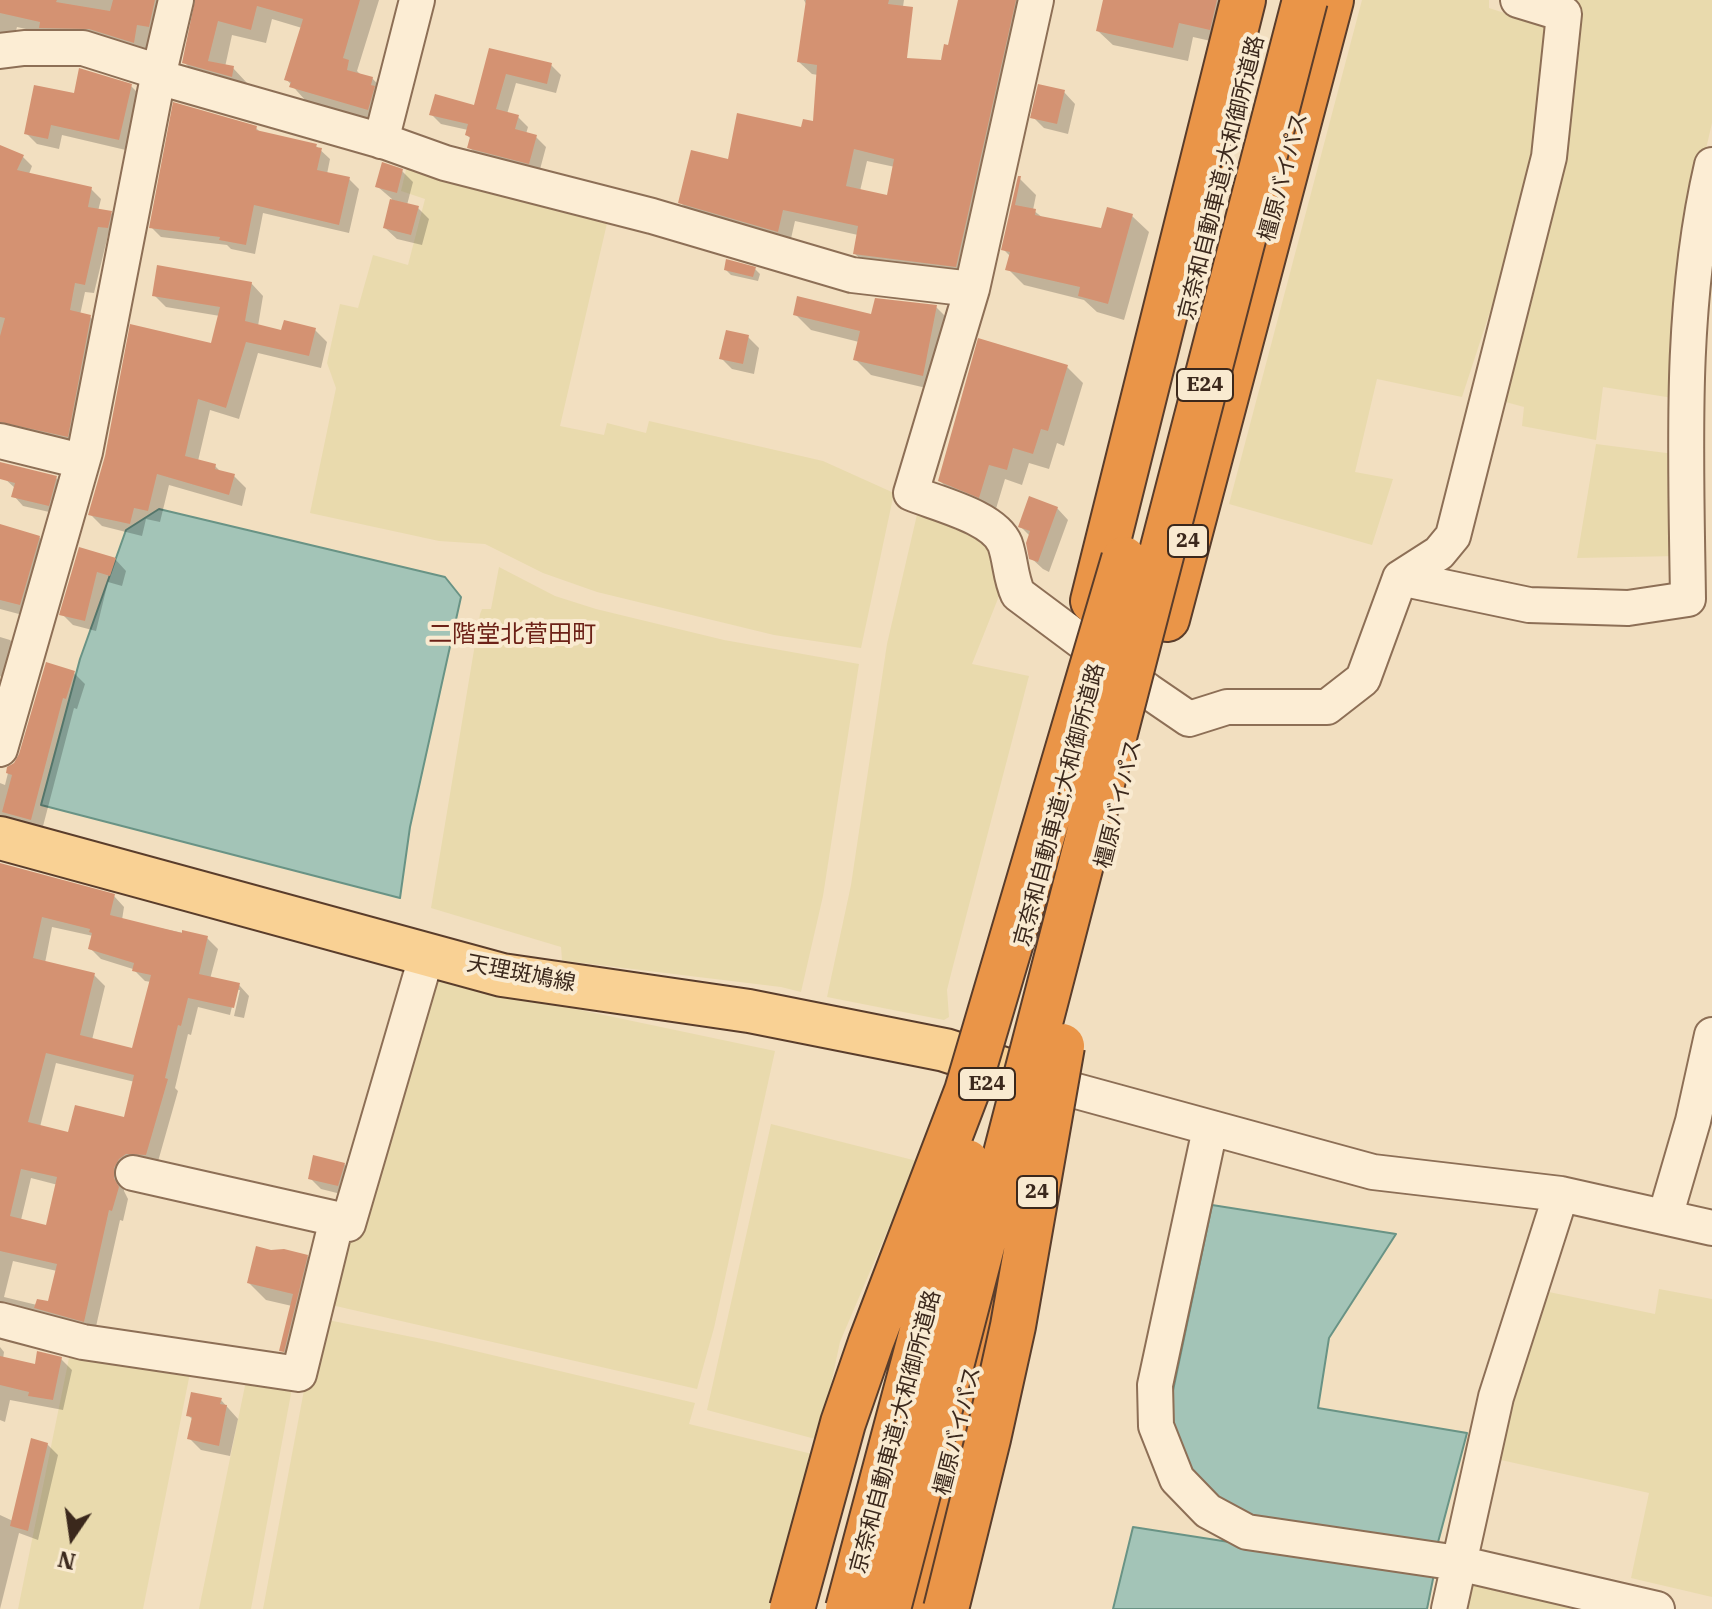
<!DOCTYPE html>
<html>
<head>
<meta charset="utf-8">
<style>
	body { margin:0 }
	#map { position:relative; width:1712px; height:1609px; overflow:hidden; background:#f2dfc0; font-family:"IBM Plex Serif",serif }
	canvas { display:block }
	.north { position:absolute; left:32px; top:1497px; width:80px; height:80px; -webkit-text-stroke:6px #f9ead0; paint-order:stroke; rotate:193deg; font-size:22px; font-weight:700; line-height:32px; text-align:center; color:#3b281c }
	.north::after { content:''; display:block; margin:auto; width:28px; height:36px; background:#3b281c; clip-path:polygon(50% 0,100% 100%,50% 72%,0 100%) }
</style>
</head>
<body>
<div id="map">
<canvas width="1712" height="1609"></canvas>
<div class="north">N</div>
</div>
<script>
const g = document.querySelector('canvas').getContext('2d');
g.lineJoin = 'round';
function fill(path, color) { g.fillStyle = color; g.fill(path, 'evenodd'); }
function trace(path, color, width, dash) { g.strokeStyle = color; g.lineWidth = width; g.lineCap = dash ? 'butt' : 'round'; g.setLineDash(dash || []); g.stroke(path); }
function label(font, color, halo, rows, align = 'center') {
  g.font = font + ' "IBM Plex Serif","Noto Sans JP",serif'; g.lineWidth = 8; g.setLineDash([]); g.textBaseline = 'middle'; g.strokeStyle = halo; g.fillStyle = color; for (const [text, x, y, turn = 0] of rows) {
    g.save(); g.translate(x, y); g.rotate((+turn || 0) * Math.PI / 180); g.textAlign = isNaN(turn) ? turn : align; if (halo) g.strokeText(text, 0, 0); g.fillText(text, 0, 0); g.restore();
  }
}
fill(new Path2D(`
	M1362 0H1489V8L1544 26 1553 42 1517 229 1462 397 1377 379 1355 472 1393 479 1372 545 1229 504Z
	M1544 0H1712V123L1694 201 1673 398 1603 387 1596 440 1522 426 1524 407 1480 395 1579 14Z
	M409 157 608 219 560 426 604 435 607 423 646 433 649 421 823 461 894 493 861 648 774 635 597 592 543 573 485 544 439 541 310 513 336 388 327 363 340 304 358 308 373 255 408 265 425 199 401 191Z
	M1596 444 1682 455 1678 556 1577 558Z
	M919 506 997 549 999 596 972 664 1029 676 952 970 947 990 949 1017 944 1020 827 997 851 885 887 644Z
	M499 567 555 596 596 609 724 640 859 664 823 896 801 992 781 987 566 961 562 960 561 947 431 908 480 614 482 609H491Z
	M428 978 775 1051 714 1328 697 1389 327 1304Z
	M771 1124 917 1161 840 1342 819 1440 707 1410Z
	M1659 1289 1712 1299V1597L1631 1578 1649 1493 1492 1458 1544 1291 1655 1314Z
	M323 1319 437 1342 695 1403 689 1424 812 1454 771 1609H263L307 1374Z
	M71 1348 191 1368 143 1609H18Z
	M247 1376 293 1383 251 1609H199Z
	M1468 1573 1616 1609H1460Z`), '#e9daad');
const water = new Path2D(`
	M159 509 445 577 461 597 410 827 400 898 41 805 80 659 126 530Z
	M1212 1205 1396 1234 1329 1338 1318 1408 1467 1433 1437 1546 1240 1515C1199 1488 1168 1452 1171 1400Z
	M1133 1527 1434 1574 1427 1609H1113Z`);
fill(water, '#a3c4b7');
trace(water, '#699385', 2);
fill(new Path2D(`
	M0 0H178L148 56 17 27 12 45 0 53Z
	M197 0H379L357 71 362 76 372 78 386 93 383 123 306 101 287 80 302 28 272 19 266 43 232 35 225 67 233 68 247 83 246 91 199 77 184 62Z
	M804 0H904L893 72 942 62 950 48 960 0H1031L968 278 868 266 855 254 858 235 795 221 790 243 693 215 680 202 729 162 815 123 818 75 812 74 799 62 807 6ZM867 161 895 167 888 198 860 191Z
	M1105 0H1236L1224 44 1193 37 1188 61 1113 45 1098 31Z
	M490 52 551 65 561 75 556 93 516 83 507 114 518 117 528 127 526 134 536 137 546 147 539 173 479 157 469 147 471 139 467 135 468 130 441 124 431 114 475 107Z
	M131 86 142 97 130 151 62 135 59 149 37 144 26 133 76 96Z
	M1064 92 1075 104 1068 134 1044 128 1033 117Z
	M256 128 261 133 316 146 330 159 327 174 349 179 359 189 349 233 263 213 255 254 231 249 227 245 161 237 151 227Z
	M0 147 23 157 32 166 29 174 91 189 101 199 98 211 111 213 120 222 118 237 108 235 94 293 85 292 80 315 90 317 100 327 77 446 0 434Z
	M402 171 413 182 407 205 418 208 429 219 422 245 397 239 385 228 392 199 378 187Z
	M1019 178 1036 195 1033 210 1043 218 1102 231 1132 216 1149 232 1124 320 1097 312 1084 300 1024 285 1008 269 1011 257 1003 249Z
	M755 269 760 274 758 281 731 275 726 270Z
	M251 283 263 296 258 326 283 332 315 330 327 342 321 368 258 353 239 419 210 410 198 461 215 466 222 473 234 476 246 488 242 506 169 485 160 522 146 519 142 536 102 526 90 514 213 345 220 316 166 307 154 295Z
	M936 307 952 323 939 391 871 375 855 359 859 342 811 330 795 314 872 316Z
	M748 337 759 348 754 374 732 369 721 358Z
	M1067 367 1083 383 1064 446 1057 443 1049 469 1029 463 1022 485 1005 479 995 512 956 497 940 481Z
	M4 478H56L66 487 58 514 23 506 14 496 16 489Z
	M1057 508 1068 520 1049 572 1043 569 1031 558 1030 536 1020 526Z
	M0 526 39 537 53 551 34 618 0 609Z
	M80 549 115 559 126 571 122 586 108 582 96 631 73 625 62 614Z
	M0 637 10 640 24 654 10 685 0 676Z
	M74 673 85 684 77 709 74 708 42 830 0 819V783L5 785 9 769 16 764Z
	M0 865 114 896 124 907 122 920 207 938 218 949 210 979 239 985 249 996 244 1018 234 1016 240 990H236L230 1015 198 1007 191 1035 188 1034 175 1088 178 1091 157 1165 124 1179V1191L128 1199 123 1221 120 1220 95 1331 0 1314ZM52 927 93 936 90 948 101 959 133 969 145 981 151 982 134 1051 92 1040 105 986 94 975 45 963ZM56 1063 135 1082 126 1120 70 1134 40 1127ZM31 1178 58 1185 48 1227 21 1220ZM13 1261 57 1271 49 1304 37 1305 4 1297Z
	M344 1164 355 1176 349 1196 321 1189 310 1178Z
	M307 1256 324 1274 299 1368 282 1350 292 1306 266 1300 249 1283Z
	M0 1347 4 1352 3 1359 36 1367 61 1359 72 1370 63 1410 10 1400 5 1422 0 1420Z
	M221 1400 238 1419 230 1456 201 1450 189 1438 193 1420 188 1415Z
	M47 1444 58 1455 38 1540 19 1533 0 1609V1515L13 1521Z`), '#0003');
fill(new Path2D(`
	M0 0H57L56 2 110 11 113 0H155L149 27 137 25 134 43 89 29 39 28 40 22 0 13Z
	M195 0H360L343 58 349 60 347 70 373 77 371 85 375 86 368 110 289 87 291 82 284 80 303 19 257 6 251 30 218 21 208 61 234 66 232 77 182 63Z
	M806 0H889L888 4 913 7 907 58 941 60 944 44 948 45 958 0H1016L956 267 853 254 858 226 783 210 778 232 678 203 691 150 728 159 737 113 801 127 803 119 813 121 817 65 797 62ZM854 149 894 159 887 195 846 186Z
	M1103 0H1217L1210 30 1179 23 1173 48 1096 31Z
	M489 48 552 63 547 84 506 74 496 109 519 115 515 129 537 135 529 164 467 148 470 137 465 135 468 124 429 115 435 94 474 105Z
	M79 68 132 84 119 140 51 125 48 139 24 134 34 85 74 93Z
	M1038 84 1065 90 1057 124 1030 118Z
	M173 102 257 126 256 130 317 144 316 147 322 148 317 170 350 177 339 225 254 205 246 245 219 240 220 237 149 228Z
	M0 145 24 155 17 170 92 187 88 207 112 211 108 228 98 227 85 285 75 283 70 310 91 315 68 437 0 422V336L5 318 0 317Z
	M382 162 403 169 397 193 375 187Z
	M1018 176H1021L1015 205 1036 209 1035 215 1101 228 1107 207 1133 214 1108 304 1078 296 1080 287 1005 270 1010 252 1001 250Z
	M390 199 419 206 411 235 383 228Z
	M726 259 756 267 753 277 724 270Z
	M157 265 252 282 245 321 281 330 284 320 316 328 309 356 246 342 226 408 198 399 185 456 216 464 215 469 235 474 229 495 157 474 148 511 134 508 130 524 88 515 105 456 130 324 211 343 220 307 152 296Z
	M797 296 871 314 875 298 937 305 923 376 853 360 860 331 793 315Z
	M726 330 749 335 743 364 719 359Z
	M978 338 1068 365 1048 431 1041 429 1033 454 1013 448 1007 470 989 465 979 498 938 481Z
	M0 462 57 476 49 506 11 497 15 483 0 479Z
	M1029 496 1058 507 1038 562 1029 559 1026 543 1030 531 1018 527Z
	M0 524 40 536 20 605 0 600Z
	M79 547 116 558 110 576 97 572 85 621 59 615Z
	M46 662 75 671 66 699 63 698 31 820 2 812 12 775 6 773 7 767 14 763 19 754Z
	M0 863 115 894 110 915 182 933V930L208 936 199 974 240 983 234 1008 188 998 181 1026 178 1025 165 1078 168 1079 146 1155 126 1154 119 1159 114 1168V1178L119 1187 112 1211 109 1210 84 1322 34 1308 37 1299 48 1301 57 1264 0 1251ZM42 917 90 929 89 932 92 933 88 949 134 963 132 971 151 975 132 1048 80 1035 95 973 33 958ZM46 1053 134 1075 124 1117 75 1105 68 1132 28 1122ZM21 1169 57 1177 46 1225 10 1216Z
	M313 1155 345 1163 338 1186 308 1179Z
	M256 1246 271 1250 284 1249 308 1255 284 1352 279 1351 293 1294 247 1283Z
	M37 1351 62 1357 53 1400 28 1396 29 1392 0 1385V1356L35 1364Z
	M191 1392 222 1398 220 1404 227 1405 219 1446 187 1439 192 1417 186 1416Z
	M31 1438 48 1443 28 1531 10 1526Z`), '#d49272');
const minor = new Path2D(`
	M1036 0 972 289 911 493C938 504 994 517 1005 544 1011 561 1010 577 1018 594L1148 691 1189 719 1227 707H1327L1363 679 1400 578 1439 553 1453 536 1549 157 1564 14 1518 0
	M0 51 24 48H83L159 72
	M158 77 389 143 445 163 652 216 852 275 972 289
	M381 141 417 0
	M0 441 81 461
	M1400 578 1529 605 1628 608 1688 599C1686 455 1679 306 1712 165
	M0 749 85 452 158 77 176 0
	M1047 1083 1373 1172 1561 1194 1712 1228
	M1210 1129 1155 1385 1156 1426 1177 1479 1208 1511 1247 1532 1458 1563 1657 1609
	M133 1173 337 1219
	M1665 1217 1693 1121 1712 1035
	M0 1320 83 1342 299 1374 337 1219 348 1224 427 954
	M1449 1609 1496 1397 1561 1194`);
const major = new Path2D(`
	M0 838 502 975 749 1011 945 1050 1047 1083`);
const highway = new Path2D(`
	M1093 601 1243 0
	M1167 619 1331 0
	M912 1609 1018 1197`);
trace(minor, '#8d6f56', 38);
trace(major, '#5a3d2b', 46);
trace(highway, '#5a3d2b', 48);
trace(minor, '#fcedd4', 34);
trace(major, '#f9d194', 42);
trace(highway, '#ea9548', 44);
const highwayBridge = new Path2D(`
	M792 1609 843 1423 871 1342 967 1091 1124 559
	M848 1609 967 1162
	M888 1609 1305 0
	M946 1609 988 1439 1013 1326 1062 1046`);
trace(highwayBridge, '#5a3d2b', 48, []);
trace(highwayBridge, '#ea9548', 44);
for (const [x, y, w] of [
	[1205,385,56],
	[1188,541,40],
	[987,1084,56],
	[1037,1192,40]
]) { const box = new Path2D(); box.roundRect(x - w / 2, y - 16, w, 32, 6); g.fillStyle = '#f9ead0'; g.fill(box); trace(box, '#3b281c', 2); }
label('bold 20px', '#3b281c', null, [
	["E24",1205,385],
	["24",1188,541],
	["E24",987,1084],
	["24",1037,1192]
]);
label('22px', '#3b281c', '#f9ead0', [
	["橿原バイパス",1284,177,-75],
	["京奈和自動車道;大和御所道路",1222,178,-76],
	["橿原バイパス",1119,804,-76],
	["京奈和自動車道;大和御所道路",1060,805,-75],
	["天理斑鳩線",521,974,11],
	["橿原バイパス",958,1431,-76],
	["京奈和自動車道;大和御所道路",896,1432,-75]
]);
label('24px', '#6c2117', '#f9ead0', [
	["二階堂北菅田町",512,635]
]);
</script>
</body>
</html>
